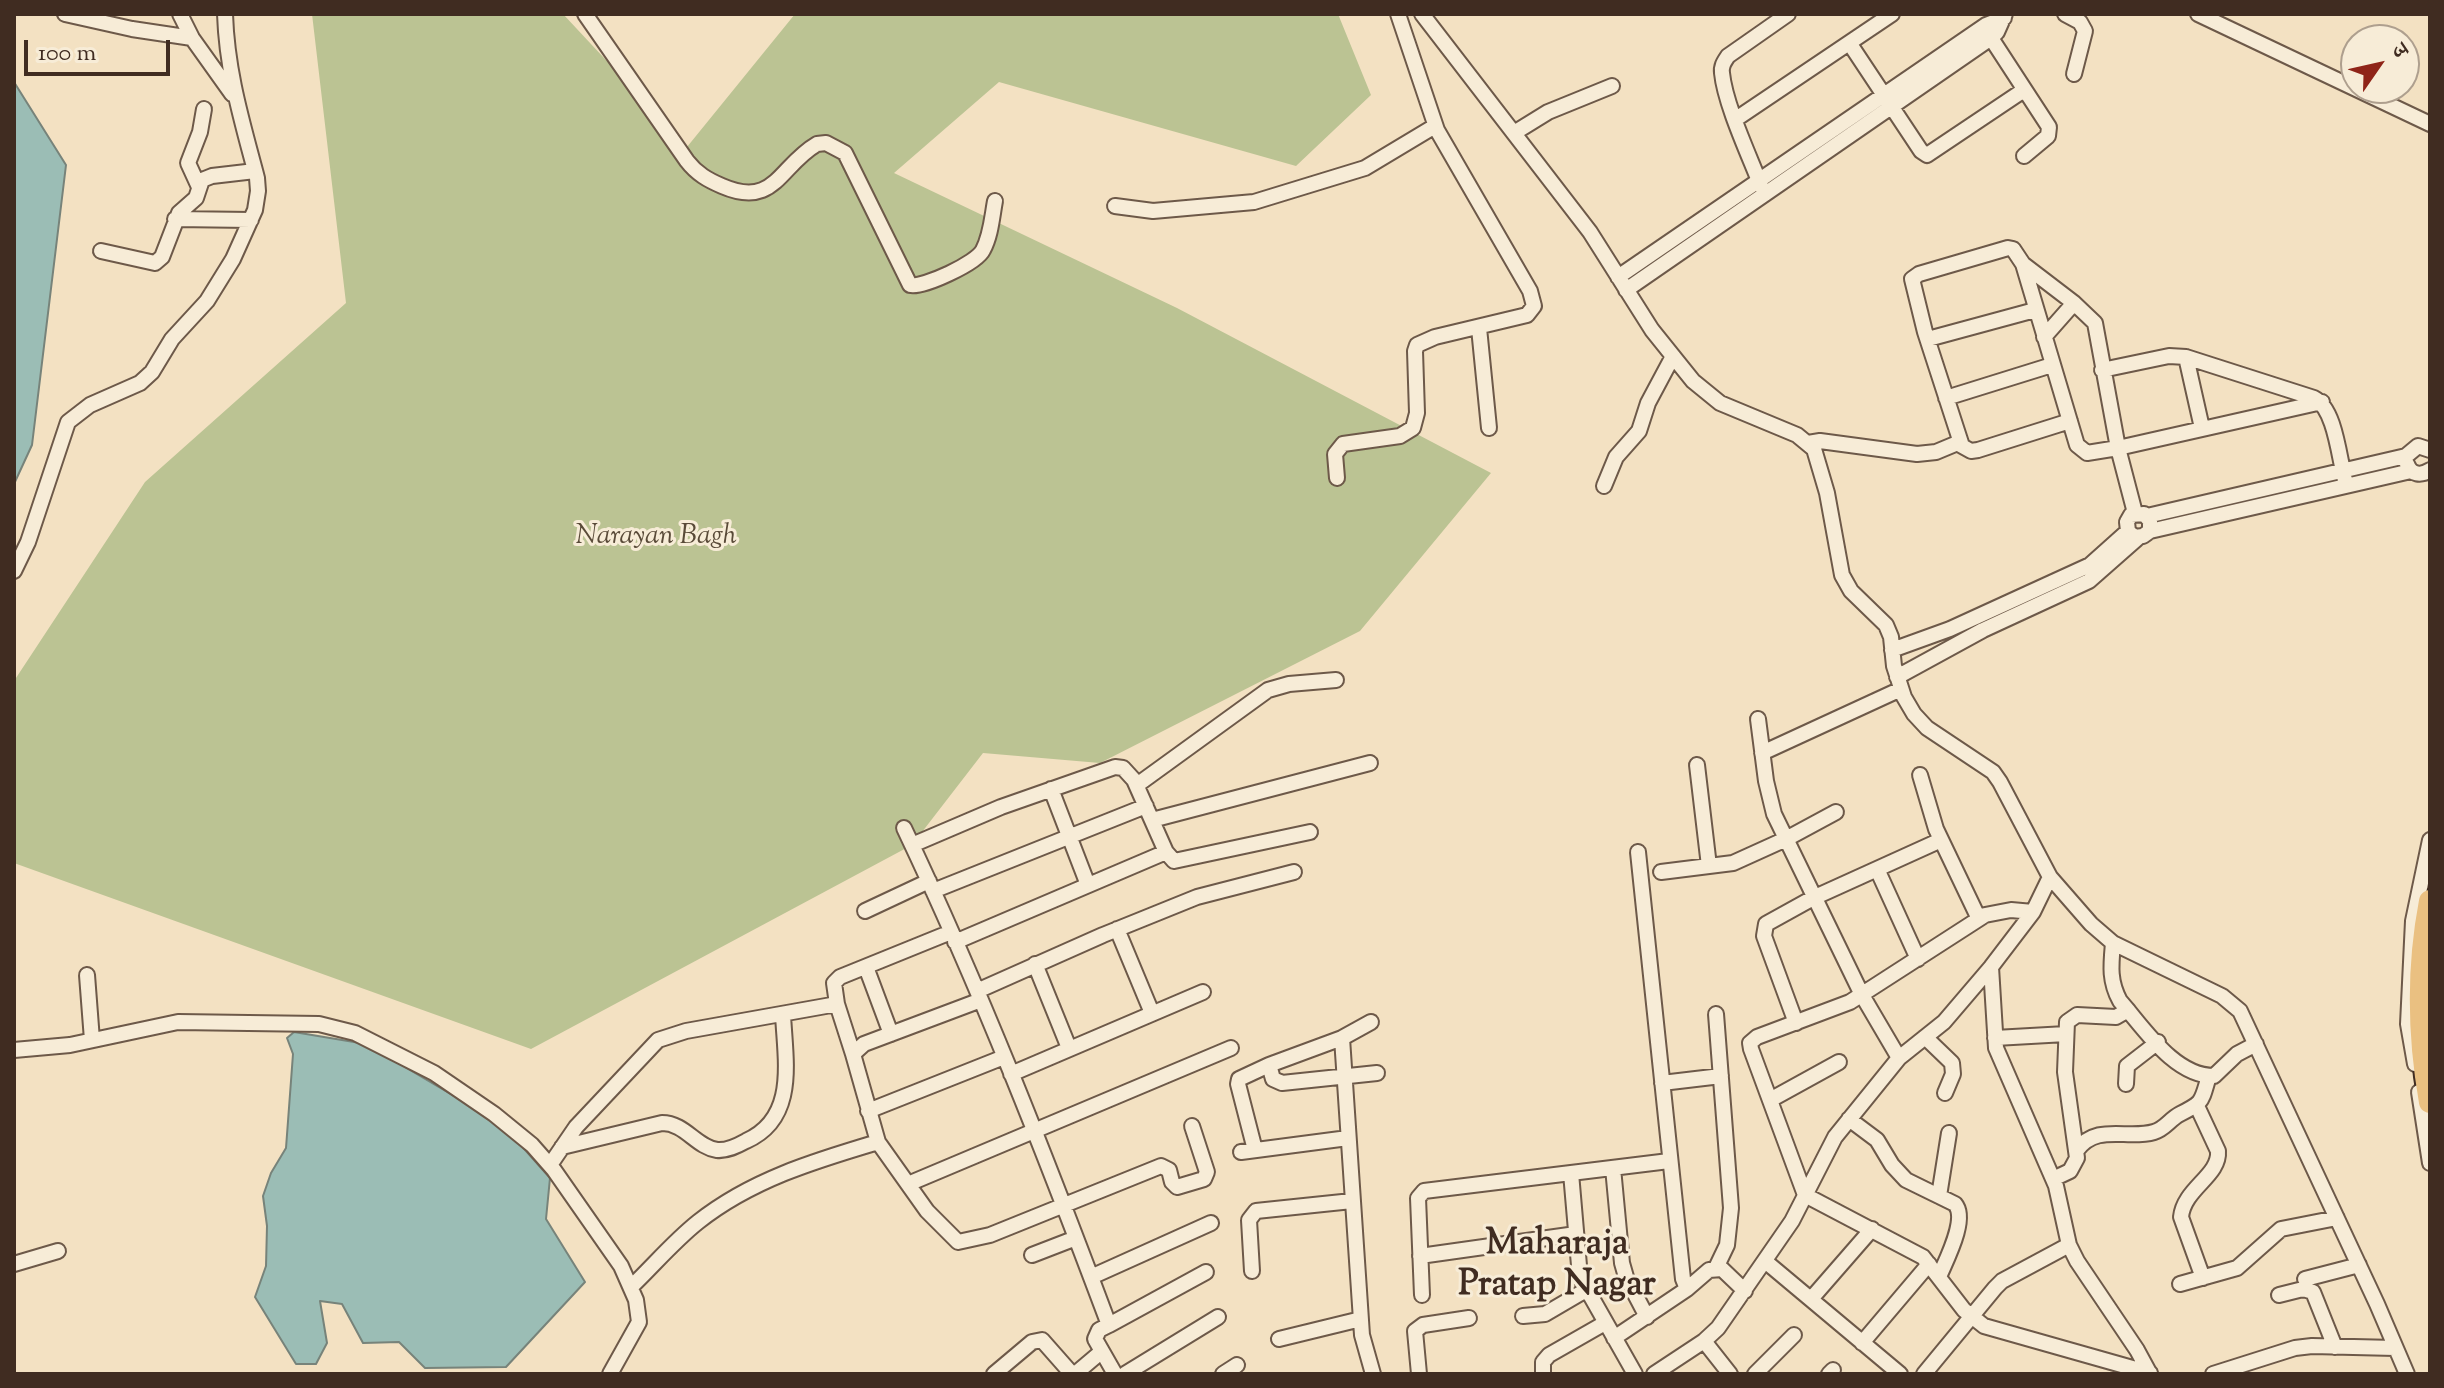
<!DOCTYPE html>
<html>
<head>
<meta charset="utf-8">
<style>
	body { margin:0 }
	#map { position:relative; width:2444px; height:1388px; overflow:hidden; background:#f3e1c2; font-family:"Sorts Mill Goudy","Noto Serif Devanagari",serif }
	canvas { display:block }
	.frame { position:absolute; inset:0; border:16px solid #402c21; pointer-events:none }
	.north { position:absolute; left:2340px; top:24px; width:80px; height:80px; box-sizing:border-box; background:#f7ecd7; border:2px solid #ae9f8e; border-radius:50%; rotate:56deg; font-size:22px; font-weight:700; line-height:32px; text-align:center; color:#402c21 }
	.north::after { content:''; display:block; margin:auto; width:28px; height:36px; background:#8f2418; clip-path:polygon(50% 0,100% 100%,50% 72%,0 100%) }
	.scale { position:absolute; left:24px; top:40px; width:146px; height:36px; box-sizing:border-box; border:4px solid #402c21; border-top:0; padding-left:10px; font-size:24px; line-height:28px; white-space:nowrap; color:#402c21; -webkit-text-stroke:6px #f7ecd7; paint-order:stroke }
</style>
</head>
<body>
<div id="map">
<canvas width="2444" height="1388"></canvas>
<div class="frame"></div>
<div class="north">उ</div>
<div class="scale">100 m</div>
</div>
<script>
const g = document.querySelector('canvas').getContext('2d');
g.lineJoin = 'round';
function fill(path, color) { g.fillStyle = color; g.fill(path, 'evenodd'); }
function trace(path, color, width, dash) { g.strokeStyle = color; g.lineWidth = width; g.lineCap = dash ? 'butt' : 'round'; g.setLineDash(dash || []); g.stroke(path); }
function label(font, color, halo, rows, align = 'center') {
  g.font = font + ' "Sorts Mill Goudy",serif'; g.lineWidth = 6; g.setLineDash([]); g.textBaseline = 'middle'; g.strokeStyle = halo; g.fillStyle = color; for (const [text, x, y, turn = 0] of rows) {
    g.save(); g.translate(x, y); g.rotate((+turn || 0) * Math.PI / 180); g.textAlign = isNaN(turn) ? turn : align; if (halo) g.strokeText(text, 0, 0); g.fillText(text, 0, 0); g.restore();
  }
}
fill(new Path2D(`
	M312 14H563L687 147 795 14H1338L1371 95 1296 166 999 82 894 173 1177 308 1491 473 1360 631 1100 763 983 753 912 845 531 1049 14 863V681L145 482 346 303Z`), '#bbc393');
const water = new Path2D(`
	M14 82 66 165 32 445 14 484Z
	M294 1032 366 1044 503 1125 550 1178 546 1219 585 1282 506 1367 425 1368 399 1342 363 1343 342 1304 320 1301 327 1343 316 1364H296L255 1297 266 1266 267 1226 263 1196 271 1173 286 1148 293 1054 287 1038Z`);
fill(water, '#9bbdb5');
trace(water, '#77837a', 2);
const minor = new Path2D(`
	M65 14 132 29 192 38
	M180 14 192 38 232 94
	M585 14 687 161C697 174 708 180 722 186 775 209 779 166 817 144L826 143 845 153 910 285C923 288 977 263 983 250 991 235 992 217 995 201
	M1422 14 1590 232 1652 330 1693 381 1720 403 1797 435 1814 449 1827 493 1842 575 1851 591 1886 625 1891 637 1894 666 1904 697 1914 714 1927 728 1993 772 2000 782 2050 877 2091 924 2113 943 2222 996 2240 1011 2377 1304 2407 1374
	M2065 14 2080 22 2085 31 2074 74
	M2198 14 2430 124
	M1991 38 2049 127 2048 136 2024 156
	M1850 44 1921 151 1927 155 2024 90
	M1736 119 1892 14
	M1514 133 1548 112 1612 86
	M1761 186C1749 155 1725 104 1722 73 1721 66 1724 62 1728 56L1788 14
	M199 187 188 163 200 132 204 109
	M1115 206 1153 211 1254 202 1365 168 1435 126
	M175 219 251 220
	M101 251 155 263 162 257 179 213 196 198 202 180 212 176 255 171
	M2023 264 2077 445 2087 453 2118 448 2322 402
	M1618 277 1986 25 2004 18
	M1626 290 1991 38 1997 32 2005 14
	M1479 328 1489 428
	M2044 337 2074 303
	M1928 339 2035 310
	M2186 357 2202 428
	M2102 370 2169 356 2186 357 2314 398C2336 409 2339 460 2346 484
	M1946 398 2052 365
	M2070 421 1978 450 1971 451 1962 446 1925 332 1912 279 1919 274 2008 248 2013 249 2023 264 2074 303 2095 323 2118 448 2135 513
	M1808 443 1820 441 1917 454 1936 452 1960 442
	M2407 464C2411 475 2421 476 2430 470
	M1337 478 1335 454 1343 444 1400 436 1413 428 1417 413 1415 351 1417 345 1435 337 1527 315 1534 306 1530 291 1437 130 1398 14
	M1604 486 1616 457 1639 431 1648 403 1672 358
	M2147 516 2406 456 2418 446 2430 450
	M2150 531 2411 471
	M14 571 28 542 68 422 90 405 140 383 152 372 172 339 207 301 233 259 255 210 258 191 257 178C242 121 227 73 225 14
	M1892 650 1950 629 2090 565 2128 531 2127 522 2131 515 2144 514 2150 521V531L2143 536 2134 537 2128 531
	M1897 677 1983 630 2089 581 2139 537
	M1758 719 1766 781 1774 814 1862 995 1899 1058
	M1762 753 1901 689
	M1697 765 1709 866
	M1920 775 1936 829 1979 919
	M1137 785 1268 690 1289 684 1336 680
	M1051 789 1088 885
	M1152 820 1370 763
	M904 828C981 990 1046 1157 1109 1325L1099 1330 1095 1339 1115 1374
	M912 845 1001 807 1115 767 1123 768 1134 780 1166 852 1174 861 1310 832
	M1638 852 1683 1279 1687 1289 1709 1270 1722 1269 1745 1291
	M1877 869 1918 959
	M1661 872 1733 863 1786 839 1836 812
	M933 891 1146 806
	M865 911 929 881
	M2033 912 2011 910 1985 915 1850 1002 1757 1037 1750 1043 1751 1049 1805 1195 1923 1257 1964 1310 1984 1326 2150 1373
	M1117 929 1152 1013
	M955 942 1166 852
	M2113 943C2111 965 2109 981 2120 1001 2144 1028 2174 1076 2214 1076L2237 1054 2256 1044
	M1035 964 1069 1048
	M866 967 891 1034
	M1991 967 1996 1048 2056 1186 2069 1245 2077 1261 2137 1350 2150 1374
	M87 975 92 1040
	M977 991 1103 935 1197 897 1294 872
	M981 1000 864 1044 853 1054 878 1142 927 1211 958 1242 990 1235 1161 1166 1169 1170 1172 1182 1177 1187 1204 1179 1207 1172 1192 1126
	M1796 1023 1764 936 1766 924 1813 898 1941 840
	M1925 1037 1952 1063 1953 1074 1945 1093
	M1342 1038 1362 1335 1373 1374
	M1995 1038 2066 1034
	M14 1050 70 1045 178 1022 319 1024 355 1033 434 1073 494 1114 532 1145 554 1170 621 1266 636 1300 639 1322 610 1374
	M853 1054 837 1004 834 983 840 977 951 932
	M2415 1064 2408 1024 2413 921 2430 840
	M1269 1065 1273 1079 1282 1083 1377 1073
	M1011 1074 1203 992
	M1662 1083 1721 1076
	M2126 1084 2127 1066 2158 1042
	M2419 1092 2430 1163
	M1770 1100 1839 1062
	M2197 1106 2218 1151C2220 1176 2184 1188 2181 1217L2203 1278
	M868 1111 1004 1057
	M1849 1119 1877 1140 1892 1165 1906 1180 1955 1204C1968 1219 1946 1260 1939 1277
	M562 1147 662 1123C685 1123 696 1147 717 1150 727 1151 737 1146 746 1141 798 1118 785 1060 783 1014
	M1255 1150 1238 1084 1239 1079 1269 1065 1342 1038 1371 1022
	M2077 1150C2097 1123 2127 1140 2154 1132 2165 1129 2170 1119 2180 1114 2204 1102 2201 1102 2209 1076
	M1241 1152 1348 1138
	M550 1165 576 1127 658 1040 686 1031 837 1004
	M1613 1168 1622 1263 1626 1277 1647 1317
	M1571 1173 1580 1277 1635 1374
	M2053 1179 2070 1171 2077 1158 2065 1072 2067 1022 2077 1015 2116 1017 2128 1010
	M908 1184 1231 1048
	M1939 1196 1949 1133
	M1032 1255 1076 1238
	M1420 1256 1576 1234
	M1765 1261 1900 1374
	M14 1264 58 1251
	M1716 1268 1727 1245 1731 1208 1716 1014
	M1252 1271 1249 1220 1256 1211 1352 1201
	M1091 1277 1211 1223
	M2305 1279 2359 1265
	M2180 1284 2237 1268 2281 1229 2337 1218
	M631 1287C653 1266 674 1241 698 1222 751 1180 814 1161 878 1142
	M1422 1295 1418 1198 1424 1191 1669 1161
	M2279 1295 2303 1289 2313 1292 2335 1347
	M1811 1299 1872 1229
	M1523 1316 1545 1314 1586 1290
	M1109 1325 1206 1272
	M1614 1338 1687 1289
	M1279 1339 1361 1319
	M1704 1341 1730 1374
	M1862 1343 1929 1264
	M994 1374 1032 1342 1042 1340 1072 1374
	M1075 1374 1101 1352
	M1125 1374 1218 1317
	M1223 1374 1237 1365
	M1419 1374 1415 1331 1423 1325 1469 1318
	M1543 1374V1362L1549 1355 1605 1323
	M1654 1374 1704 1341 1718 1328 1792 1221 1835 1137 1899 1058 1944 1022 1991 967 2033 912 2050 877
	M1755 1374 1794 1335
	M1829 1374 1833 1370
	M1924 1374 1995 1288 2002 1281 2069 1245
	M2213 1374 2295 1348 2312 1346 2395 1348`);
const highway = new Path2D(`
	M2430 901C2417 969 2418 1034 2430 1102`);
trace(minor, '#6d5949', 18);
trace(highway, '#402c21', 26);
trace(minor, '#f7ecd7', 14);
trace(highway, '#eac081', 22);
label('italic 28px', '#594a38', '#f7ecd7', [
	["Narayan Bagh",656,538]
]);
label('bold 36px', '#402c21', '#f7ecd7', [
	["Maharaja",1557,1247],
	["Pratap Nagar",1557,1288]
]);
</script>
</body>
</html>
